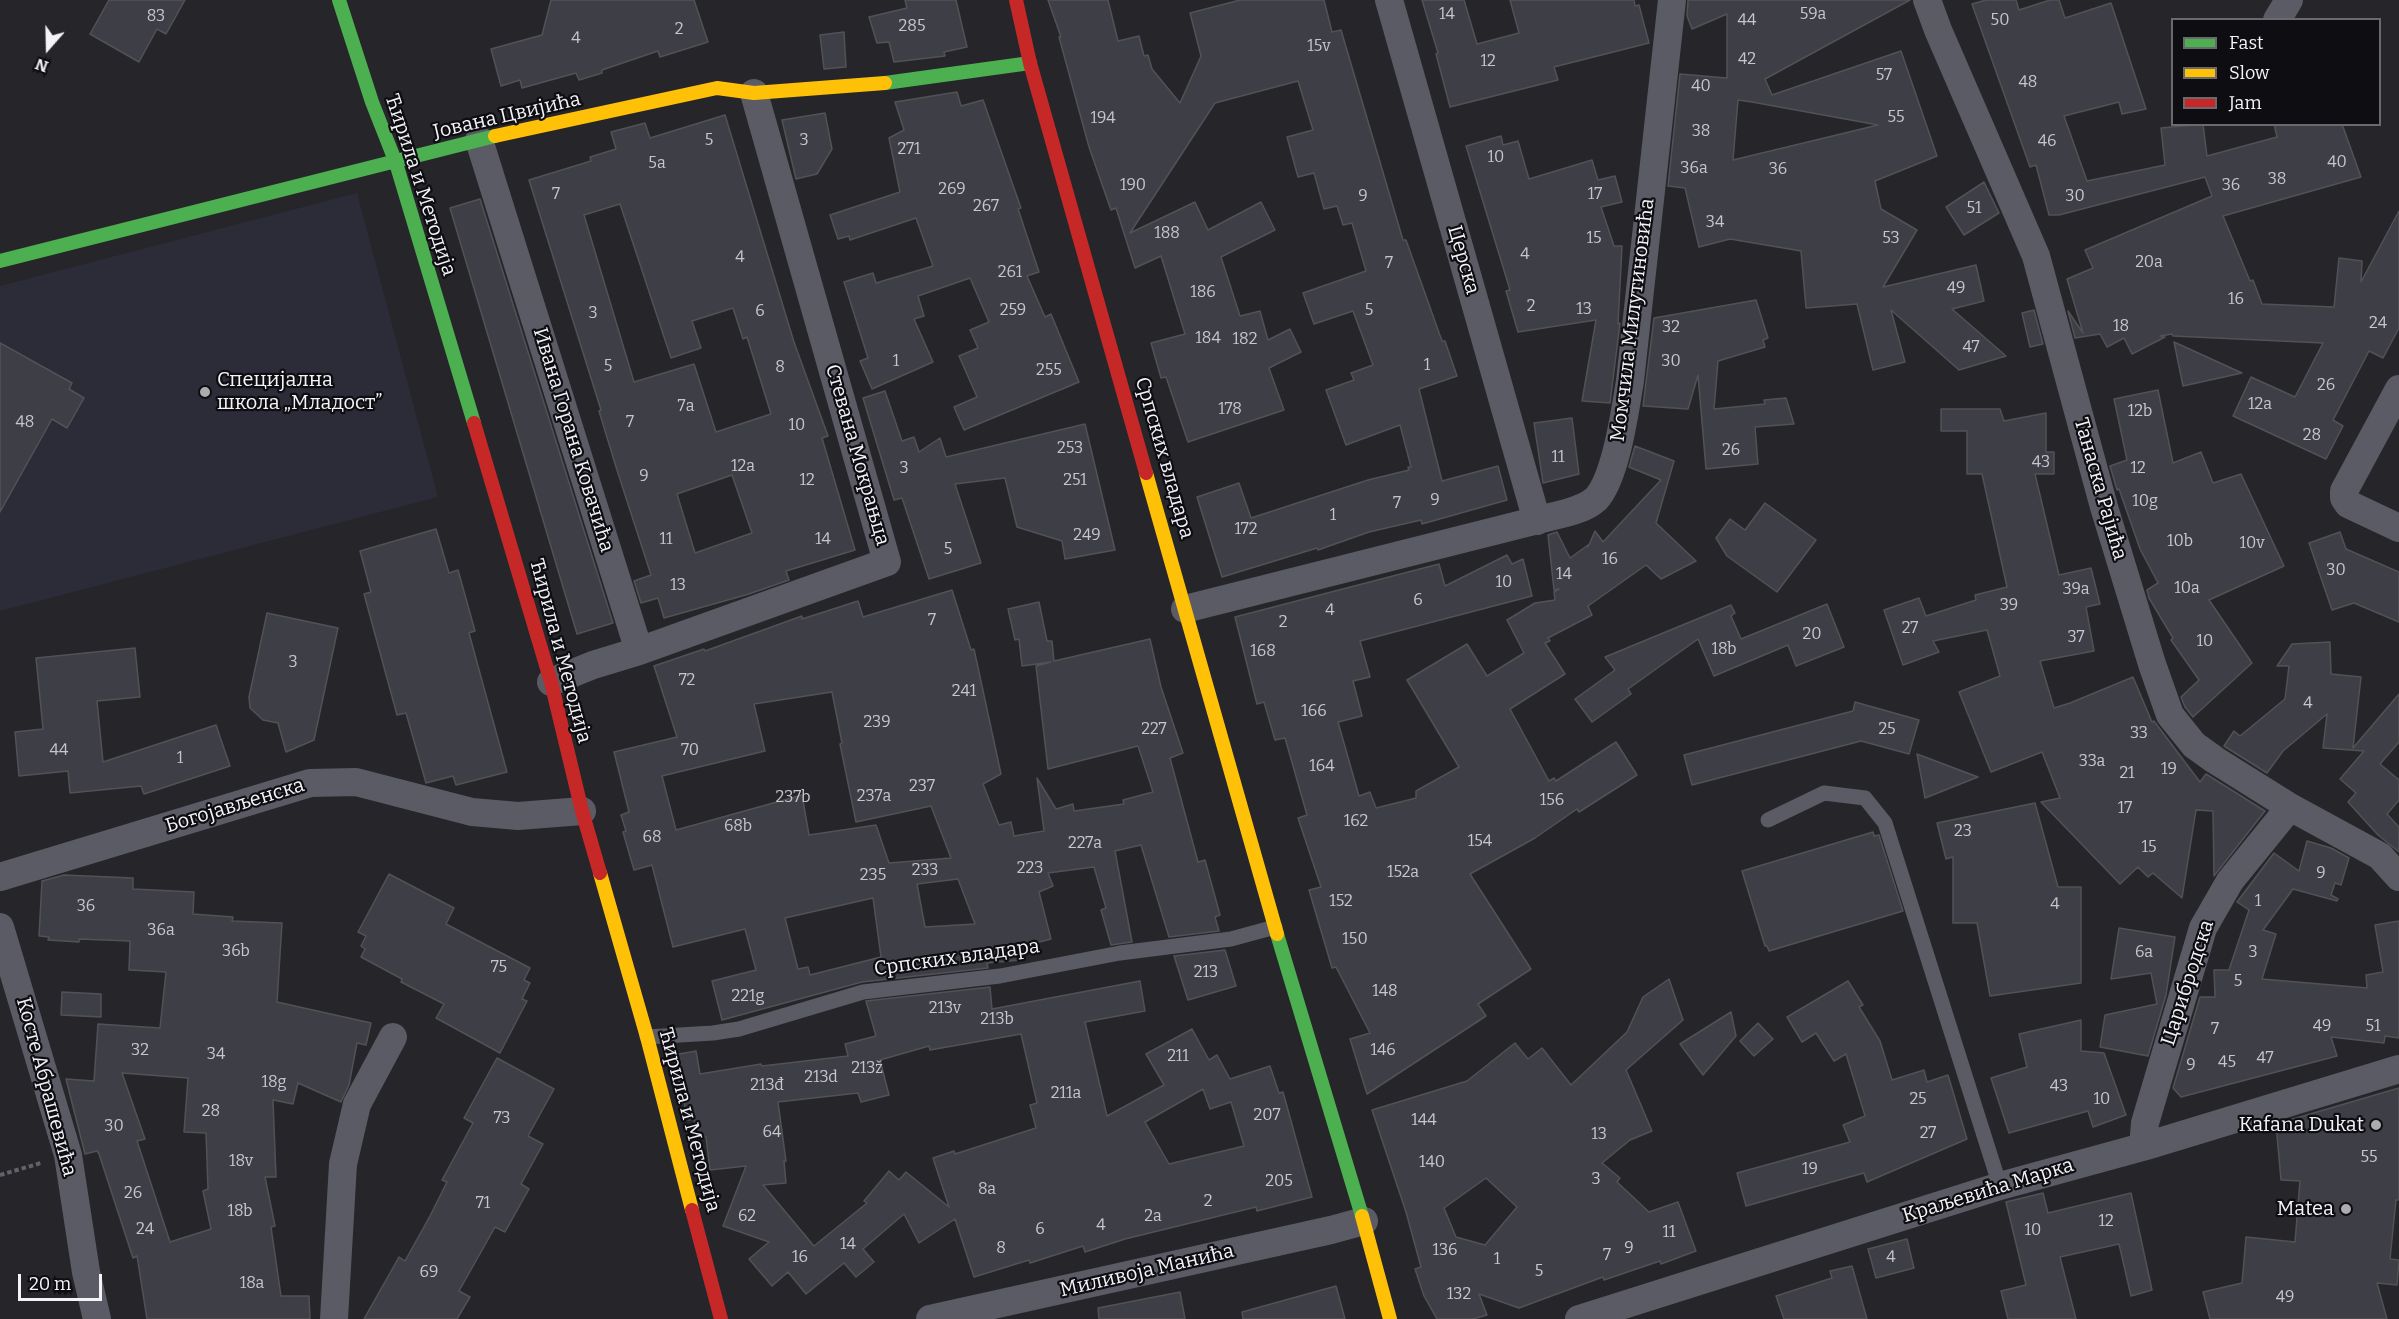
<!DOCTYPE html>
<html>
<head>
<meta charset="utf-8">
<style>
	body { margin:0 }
	#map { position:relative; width:2399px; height:1319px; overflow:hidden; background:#25252a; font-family:Bitter,serif }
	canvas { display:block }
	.legend { position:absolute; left:2171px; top:18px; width:210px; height:108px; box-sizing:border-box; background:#0e0d11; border:2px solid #6a696d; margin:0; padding:8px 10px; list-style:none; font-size:18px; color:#f3f3f8 }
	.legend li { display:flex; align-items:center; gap:12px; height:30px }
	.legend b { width:30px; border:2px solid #6a696d }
	.north { position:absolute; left:18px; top:18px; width:60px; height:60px; -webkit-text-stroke:4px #0e0d11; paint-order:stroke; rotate:200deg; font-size:16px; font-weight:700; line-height:24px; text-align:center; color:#f3f3f8 }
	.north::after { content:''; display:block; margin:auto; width:21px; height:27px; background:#f3f3f8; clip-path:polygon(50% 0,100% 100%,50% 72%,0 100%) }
	.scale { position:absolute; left:18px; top:1274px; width:84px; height:27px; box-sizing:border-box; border:3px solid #f3f3f8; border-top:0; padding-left:8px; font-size:18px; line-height:21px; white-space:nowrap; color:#f3f3f8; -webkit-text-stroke:4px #0e0d11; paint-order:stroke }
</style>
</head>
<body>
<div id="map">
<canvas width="2399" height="1319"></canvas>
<ul class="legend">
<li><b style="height:8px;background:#4caf50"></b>Fast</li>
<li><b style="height:8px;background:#ffc107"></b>Slow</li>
<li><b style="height:8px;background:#c62828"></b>Jam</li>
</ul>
<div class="north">N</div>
<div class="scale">20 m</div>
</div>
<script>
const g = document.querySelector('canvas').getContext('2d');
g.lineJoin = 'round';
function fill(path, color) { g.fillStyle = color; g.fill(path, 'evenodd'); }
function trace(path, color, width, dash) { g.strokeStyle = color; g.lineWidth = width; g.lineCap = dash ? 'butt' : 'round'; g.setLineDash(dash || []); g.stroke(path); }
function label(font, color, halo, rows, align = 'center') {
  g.font = font + ' Bitter,serif'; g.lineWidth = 4.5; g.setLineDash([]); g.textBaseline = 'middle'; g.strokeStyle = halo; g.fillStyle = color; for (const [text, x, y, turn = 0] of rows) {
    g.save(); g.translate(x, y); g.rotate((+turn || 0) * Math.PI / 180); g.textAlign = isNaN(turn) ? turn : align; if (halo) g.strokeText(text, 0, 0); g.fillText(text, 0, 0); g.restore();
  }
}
fill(new Path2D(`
	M357 193 438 497 0 611V286Z`), '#2c2c38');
const building = new Path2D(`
	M109 0H185L166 34 157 29 139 62 90 34Z
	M551 0H694L708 42 660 57 658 51 602 70V73L579 80 576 73 522 88 520 80 501 86 491 49 542 35Z
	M905 0H956L967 47 944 52 945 56 894 62 889 42 877 43 869 17 907 8Z
	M1048 0H1108L1118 41 1139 36 1144 56 1148 55 1152 69 1180 103 1201 56 1190 13 1240 0H1324L1332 32 1341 30 1403 240H1406L1442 341H1445L1457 376 1419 389 1442 481 1498 466 1507 500 1422 524 1421 520 1369 532 1318 550 1317 548 1222 577 1197 497 1239 483 1251 518 1368 480 1409 470 1408 467H1411L1400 425 1346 445 1326 390 1354 380 1351 373 1373 365 1353 311 1314 324 1303 293 1366 271 1352 223 1343 225 1337 206 1324 209 1314 173 1298 177 1287 137 1313 130 1298 81 1215 103 1130 233 1195 202 1208 230 1261 202 1275 230 1221 257 1240 316 1260 311 1268 340 1290 329 1301 352 1269 368 1284 410 1188 442 1166 377 1161 378 1151 343 1185 334 1161 256 1135 268 1116 208 1111 210 1089 147 1059 37H1061Z
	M1422 0H1464L1477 44 1519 33 1510 0H1634L1635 6 1639 5 1649 43 1554 67 1558 80 1450 107 1436 54 1438 53Z
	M1688 0H1910L1765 79 1772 95 1901 51 1937 156 1875 181 1881 209 1917 230 1883 287 1976 265 1984 301 1952 309 2006 356 1959 370 1891 310 1905 362 1873 370 1857 304 1806 308 1801 251 1730 239 1699 247 1685 188 1668 186 1680 74 1727 78V14L1692 29 1687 16ZM1738 100 1752 102 1878 125 1733 160Z
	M1986 0H2016L2019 10 2050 0H2059L2065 18 2111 3 2146 109 2122 114 2119 102 2064 116 2087 181 2165 165 2161 128 2203 124 2207 156 2277 137 2274 124H2342L2361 177 2223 216 2250 281 2253 280 2262 304 2334 307 2339 258 2362 261 2361 282 2399 211V328L2383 358 2369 351 2333 420 2343 426 2326 459 2233 416 2251 377 2295 397 2323 343 2173 336 2172 334 2160 336 2165 337 2132 354 2124 338 2107 347 2100 334 2075 338 2068 311 2083 333 2067 279 2093 268 2085 250 2212 196 2205 177 2059 215H2049L2036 165 2030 167 1972 4Z
	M844 32 846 67 824 69 820 35Z
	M957 92 961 106 983 100 1021 208 1018 209 1039 272 1027 276 1045 317 1051 314 1079 382 964 430 954 407 977 397 959 356 978 348 970 330 989 322 970 278 918 296 924 316 914 319 933 362 872 389 860 361 868 358 844 282 873 273 876 283 933 266 916 218 850 240 849 236 838 239 830 215 900 192 889 138 904 130 895 102Z
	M825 113 832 149 817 174 796 179 782 120Z
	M725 115 794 342 828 436 822 438 855 550 786 571 789 580 749 594 664 618 658 598 641 603 634 581 651 575 616 467 599 411 601 410 529 180 591 161 590 157 616 149 611 132 645 123 650 138ZM620 204 671 358 701 348 692 321 733 308 743 339 747 337 771 414 716 432 694 364 634 382 584 215ZM732 475 752 533 695 553 677 494Z
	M1501 136 1503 145 1518 141 1529 179 1592 160 1598 180 1615 176 1622 202 1601 207 1614 246H1622L1618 324 1620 323 1610 403 1582 401 1596 320 1518 332 1506 291 1510 290 1466 146Z
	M1984 182 1999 213 1964 235 1946 207Z
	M480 199 613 623 577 634 450 208Z
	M1756 300 1768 338 1763 340 1765 347 1718 361 1714 409 1765 404 1764 400 1786 398 1794 424 1755 427 1758 464 1706 469 1698 375 1688 409 1643 406 1654 318Z
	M2034 310 2043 344 2030 347 2022 313Z
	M2174 342 2242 373 2183 386Z
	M0 343 72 383 69 389 84 398 67 428 52 419 0 512Z
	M2158 390 2173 463 2201 452 2213 483 2241 474 2284 566 2209 600 2252 663 2193 717 2185 707 2181 697 2199 680 2171 640 2173 638 2149 598 2147 590 2158 583 2140 549 2119 489 2117 490 2110 466 2127 460 2114 399Z
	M885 391 902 441 914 437 919 452 940 438 946 457 1085 424 1115 550 1065 559 1062 541 1017 527 1005 478 955 484 981 563 929 579 902 498 894 500 863 398Z
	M1941 409H2000L2004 421 2046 413V452H2054V474H2035L2059 575 2091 568 2100 604 2086 607 2094 651 2040 661 2054 708 2070 703 2133 677 2152 722 2154 721 2200 782 2206 774 2265 811 2214 876 2213 811 2196 810 2182 898 2153 873 2148 877 2138 867 2120 884 2041 802 2060 798 2042 752 1991 772 1959 692 2000 676 1987 630 1933 641 1939 652 1903 665 1884 610 1919 598 1926 616 1976 600 1975 595 2007 587 1982 474H1967V431H1941Z
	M1572 418 1579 474 1543 483 1534 423Z
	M1635 446 1674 461 1656 523 1696 561 1661 579 1646 565 1588 606 1592 615 1548 638 1550 641 1545 643 1565 674 1510 709 1549 781 1554 778 1556 781 1616 742 1637 775 1579 812 1577 809 1535 838 1470 874 1531 969 1478 1004 1486 1016 1367 1094 1350 1039 1370 1033 1336 967 1332 968 1309 890 1321 887 1298 818 1307 815 1285 738 1275 740 1264 702 1257 704 1235 617 1439 564 1445 586 1507 555 1512 564 1523 559 1532 596 1360 641 1370 677 1353 681 1362 716 1338 722 1359 796 1370 792 1376 808 1416 798V791L1459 767 1407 680 1467 644 1487 676 1524 653 1507 620 1535 603 1555 600 1554 592 1559 589 1554 590 1548 535 1557 532 1570 558 1588 545V547L1595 531 1603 542 1661 480 1629 467Z
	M1765 503 1816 540 1777 592 1727 556 1716 538 1730 519 1745 530Z
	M436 529 449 573 458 570 475 631 469 633 507 772 456 785 453 776 426 783 406 713 397 715 364 594 371 592 360 551Z
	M2340 532 2346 549 2399 572V622L2354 603 2332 610 2309 543Z
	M952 590 971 650 974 649 1001 774 983 784 999 825 1011 822 1014 836 1044 831 1037 778 1056 809 1073 804 1074 811 1124 804 1123 800 1153 792 1138 746 1048 769 1036 666 1051 662 1022 666 1019 639 1015 640 1008 609 1039 602 1047 641H1052L1054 661 1150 639 1161 687 1183 753 1170 758 1198 862 1205 860 1220 915 1215 917 1219 931 1169 937 1141 845 1115 851 1132 942 1111 945 1101 910 1106 908 1094 867 1048 873 1053 886 1039 892 1051 939 1020 947 1021 960 987 963 988 968 862 982 722 1020 712 981 756 970 745 929 673 947 652 865 634 870 623 832 626 831 621 815 629 812 614 752 677 737 654 666 704 649 705 651 802 616V619L858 601 863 617ZM832 692 842 743 840 744 856 822 931 806 951 858 889 863 876 825 809 835 802 795 676 830 662 776 765 751 754 704ZM958 879 975 924 925 927 917 884ZM873 898 881 957 810 975 808 967 798 969 785 918Z
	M1827 604 1844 647 1796 666 1788 645 1714 676 1698 639 1628 689 1631 694 1592 722 1575 699 1615 670 1605 657 1731 605 1735 613 1731 616 1741 639Z
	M267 613 338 628 314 740 286 752 278 723 263 720 250 708 249 697Z
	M2330 642 2331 674 2361 677 2353 748 2399 694V742L2380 764 2399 780V800L2387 814 2399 827V852L2378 835 2348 802 2356 793 2340 779 2364 751 2323 748 2327 714 2283 751 2267 773 2224 746 2234 731 2240 736 2285 699 2289 666H2277L2292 644Z
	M135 648 140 697 97 701 103 762 216 725 230 766 144 794 141 786 70 793 68 771 19 776 15 732 43 729 36 658Z
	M1855 702 1919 720 1909 754 1861 741 1692 785 1684 755 1853 711Z
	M1917 754 1978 777 1925 798Z
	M2035 803 2058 887H2081V983L1990 996 1977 923H1953V857L1946 859 1937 823Z
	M1873 832 1874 836 1879 835 1903 911 1769 951 1767 946H1765L1742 871Z
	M2307 841 2331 848 2349 858 2341 885 2335 883 2331 895 2338 899 2337 901 2293 889 2263 930 2276 934 2262 979 2367 988 2366 975 2383 972 2375 925 2399 921V1038L2385 1036 2384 1043 2331 1037 2337 1056 2181 1097 2173 1088 2200 997H2215L2214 970H2229L2249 910 2237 902 2274 853 2299 871Z
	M389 874 454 908 446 924 530 968 524 980 530 983 522 999 527 1001 500 1053 436 1018 444 1004 401 982 402 979 361 957 365 949 361 946 366 936 358 932Z
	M64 875 133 878V889L194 892 193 914 233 917 232 921 282 923 277 1002 371 1023 366 1045 357 1043 349 1085 341 1102 298 1083 293 1104 273 1100 276 1177H265L275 1226 271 1227 281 1296H309L310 1319H147L137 1256 133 1258 99 1154 97 1151 85 1154 66 1079 94 1081 98 1024 160 1028 166 972 129 970 130 941 79 939V942L48 940 49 937 39 936 42 881ZM122 1073 188 1078 184 1132 206 1133 208 1189 203 1191 211 1229 170 1242 137 1141 145 1139Z
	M2119 928 2175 937 2166 995 2148 1056 2100 1047 2105 1015 2157 1004 2151 973 2111 979Z
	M1225 950 1236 986 1188 1000 1174 956Z
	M1669 979 1683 1020 1626 1070 1652 1131 1630 1140 1602 1163 1620 1178 1617 1182 1649 1212 1678 1202 1696 1251 1661 1264 1660 1261 1604 1280 1603 1277 1519 1308 1479 1294 1487 1315 1473 1319H1437L1424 1296 1415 1269 1421 1267 1406 1212 1372 1110 1467 1081 1515 1043 1528 1059 1542 1048 1571 1085 1627 1032 1643 997ZM1486 1178 1517 1207 1485 1245 1456 1237 1444 1208Z
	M1140 981 1145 1011 1085 1022 1107 1116 1164 1085 1146 1054 1192 1029 1209 1060 1217 1055 1230 1079 1270 1066 1279 1093 1283 1092 1312 1197 1257 1211 1256 1207 1125 1239 1085 1252 1083 1246 1030 1263 1029 1260 974 1277 955 1219 919 1243 904 1214 863 1249 874 1262 856 1277 844 1263 806 1294 788 1272 772 1286 749 1259 769 1242 723 1226 746 1166 710 1170 706 1137 698 1138 694 1119 688 1120 673 1055 696 1051 700 1074 761 1064 762 1066 848 1056 845 1044 876 1036 866 1001 990 987 992 1009ZM1021 1034 1037 1103 1030 1105 1036 1128 955 1154 954 1151 933 1158 949 1207 906 1172 899 1180 889 1171 864 1201 867 1203 814 1246 763 1185 786 1183 784 1161H786L778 1102 858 1093 861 1102 889 1095 880 1060 929 1046 930 1050ZM1203 1089 1210 1109 1231 1102 1244 1146 1169 1164 1145 1122Z
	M1848 981 1863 1005 1859 1007 1880 1041 1892 1080 1924 1070 1927 1082 1948 1075 1967 1139 1867 1182 1864 1173 1746 1206 1737 1173 1850 1142 1843 1125 1865 1116 1846 1054 1834 1061 1816 1033 1802 1042 1787 1017Z
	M62 992 101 994V1017L61 1015Z
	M1731 1012 1736 1036 1703 1075 1680 1044Z
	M2081 1020V1051L2104 1053 2126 1115 2093 1127 2088 1111 2009 1133 1991 1078 2027 1067 2019 1034Z
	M1758 1023 1773 1039 1754 1056 1740 1041Z
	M497 1058 554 1089 528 1136 543 1144 521 1184 529 1189 505 1232 495 1227 459 1291 470 1297 457 1319H364L399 1257 405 1261 430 1216 447 1182 442 1180 473 1123 464 1118Z
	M2399 1088V1200H2396L2390 1259 2399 1260 2397 1285 2377 1283 2387 1319H2210L2203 1292 2242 1283 2246 1237 2295 1242 2300 1181 2281 1180 2276 1124Z
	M2043 1193 2048 1213 2131 1193 2152 1290 2131 1296 2119 1244 2060 1257 2076 1319H2008L2001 1291 2026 1285 2006 1202Z
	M1907 1239 1914 1268 1876 1278 1868 1249Z
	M1852 1266 1867 1319H1784L1776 1296 1832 1278 1830 1271Z
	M1336 1286 1345 1319H1243L1242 1312Z
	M1180 1292 1185 1319H1099L1098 1308Z`);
fill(building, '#3e3e47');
trace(building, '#525256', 1.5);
trace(new Path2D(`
	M0 1175 41 1163`), '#62626b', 4, [4.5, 3]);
trace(new Path2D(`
	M1768 820 1824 793 1865 798 1885 823 2000 1186
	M647 1037 713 1033 739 1029 863 992 1000 976 1120 953 1231 939 1275 927`), '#5b5b66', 15);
trace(new Path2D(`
	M1389 0 1537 521
	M1927 0 1938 30 2036 256 2104 507 2152 664 2170 715 2194 745 2215 760 2290 807 2380 856 2399 877
	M2277 20 2289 0
	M479 140 639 651 593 665 551 682
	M2399 389 2344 491V498L2348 504 2399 528
	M1185 609 1566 513C1577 510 1587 507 1596 499 1616 478 1625 410 1630 381L1672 0
	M639 651 887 562 754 93
	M0 877 310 783 356 782 472 812 518 816 582 811
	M0 927 68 1155 86 1272 97 1319
	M2146 1146 2144 1135 2145 1123 2203 928 2230 881 2290 807
	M334 1319 343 1164 357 1104 393 1037
	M930 1319 1331 1230 1364 1221
	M1579 1319 2000 1186 2146 1146 2399 1069`), '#5b5b66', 28);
trace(new Path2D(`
	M339 0 372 102 396 163 474 423
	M885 83 1030 63
	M0 261 495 136
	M1277 934 1362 1216`), '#4caf50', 14);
trace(new Path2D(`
	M495 136 717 88 754 93 885 83
	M1146 473 1277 934
	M600 873 647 1037 692 1210
	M1362 1216 1390 1319`), '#ffc107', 14);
trace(new Path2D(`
	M1016 0 1030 63 1146 473
	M474 423 551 682 582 811 600 873
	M692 1210 721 1319`), '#c62828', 14);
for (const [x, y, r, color] of [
	[205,392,6,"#ababb0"],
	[2376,1125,6,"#ababb0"],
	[2346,1209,6,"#ababb0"]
]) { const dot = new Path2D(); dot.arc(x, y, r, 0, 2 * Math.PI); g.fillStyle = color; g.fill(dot); trace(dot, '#0e0d11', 2); }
label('16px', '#c6c6cc', null, [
	["14",1447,15],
	["59a",1813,15],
	["83",156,17],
	["44",1747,21],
	["50",2000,21],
	["285",912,27],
	["2",679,30],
	["4",576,39],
	["15v",1319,47],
	["42",1747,60],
	["12",1488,62],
	["57",1884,76],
	["48",2028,83],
	["40",1701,87],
	["55",1896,118],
	["194",1103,119],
	["38",1701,132],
	["5",709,141],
	["3",804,141],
	["46",2047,142],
	["271",909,150],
	["10",1496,158],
	["40",2337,163],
	["5a",657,164],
	["36a",1694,169],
	["36",1778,170],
	["38",2277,180],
	["190",1133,186],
	["36",2231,186],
	["269",952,190],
	["7",556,195],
	["17",1595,195],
	["9",1363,197],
	["30",2075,197],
	["267",986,207],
	["51",1974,209],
	["34",1715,223],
	["188",1167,234],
	["15",1594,239],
	["53",1891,239],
	["4",1525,255],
	["4",740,258],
	["20a",2149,263],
	["7",1389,264],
	["261",1010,273],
	["49",1956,289],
	["186",1203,293],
	["16",2236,300],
	["2",1531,307],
	["13",1584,310],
	["259",1013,311],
	["5",1369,311],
	["6",760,312],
	["3",593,314],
	["24",2378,324],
	["18",2121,327],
	["32",1671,328],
	["184",1208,339],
	["182",1245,340],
	["47",1971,348],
	["1",896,362],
	["30",1671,362],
	["1",1427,366],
	["5",608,367],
	["8",780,368],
	["255",1049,371],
	["26",2326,386],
	["12a",2260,405],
	["7a",686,407],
	["178",1230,410],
	["12b",2140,412],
	["48",25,423],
	["7",630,423],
	["10",797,426],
	["28",2312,436],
	["253",1070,449],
	["26",1731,451],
	["11",1558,458],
	["43",2041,463],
	["12a",743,467],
	["3",904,469],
	["12",2138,469],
	["9",644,477],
	["12",807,481],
	["251",1075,481],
	["9",1435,501],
	["10g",2145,502],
	["7",1397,504],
	["1",1333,516],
	["172",1246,530],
	["249",1087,536],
	["11",666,540],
	["14",823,540],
	["10b",2180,542],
	["10v",2252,544],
	["5",948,550],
	["16",1610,560],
	["30",2336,571],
	["14",1564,575],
	["10",1504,583],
	["13",678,586],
	["10a",2187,589],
	["39a",2076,590],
	["6",1418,601],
	["39",2009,606],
	["4",1330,611],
	["7",932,621],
	["2",1283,623],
	["27",1910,629],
	["20",1812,635],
	["37",2076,638],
	["10",2205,642],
	["18b",1724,650],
	["168",1263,652],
	["3",293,663],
	["72",687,681],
	["241",964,692],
	["4",2308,704],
	["166",1314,712],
	["239",877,723],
	["227",1154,730],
	["25",1887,730],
	["33",2139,734],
	["44",59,751],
	["70",690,751],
	["1",180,759],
	["33a",2092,762],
	["164",1322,767],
	["19",2169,770],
	["21",2127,774],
	["237",922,787],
	["237a",874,797],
	["237b",793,798],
	["156",1552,801],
	["17",2125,809],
	["162",1356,822],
	["68b",738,827],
	["23",1963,832],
	["68",652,838],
	["154",1480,842],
	["227a",1085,844],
	["15",2149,848],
	["223",1030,869],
	["233",925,871],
	["152a",1403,873],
	["9",2321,874],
	["235",873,876],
	["152",1341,902],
	["1",2258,902],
	["4",2055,905],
	["36",86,907],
	["36a",161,931],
	["150",1355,940],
	["36b",236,952],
	["6a",2144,953],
	["3",2253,953],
	["75",499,968],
	["213",1206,973],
	["5",2238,982],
	["148",1385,992],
	["221g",748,997],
	["213v",945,1009],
	["213b",997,1020],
	["49",2322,1027],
	["51",2373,1027],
	["7",2215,1030],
	["32",140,1051],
	["146",1383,1051],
	["34",216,1055],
	["211",1178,1057],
	["47",2265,1059],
	["45",2227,1063],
	["9",2191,1066],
	["213ž",867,1069],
	["213d",821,1078],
	["18g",274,1083],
	["213đ",767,1086],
	["43",2059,1087],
	["211a",1066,1094],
	["25",1918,1100],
	["10",2102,1100],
	["28",211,1112],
	["207",1267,1116],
	["73",502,1119],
	["144",1424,1121],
	["30",114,1127],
	["64",772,1133],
	["27",1928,1134],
	["13",1599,1135],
	["55",2369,1158],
	["18v",241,1162],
	["140",1432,1163],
	["19",1810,1170],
	["3",1596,1180],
	["205",1279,1182],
	["8a",987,1190],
	["26",133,1194],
	["2",1208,1202],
	["71",483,1204],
	["18b",240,1212],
	["62",747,1217],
	["2a",1153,1217],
	["12",2106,1222],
	["4",1101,1226],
	["24",145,1230],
	["6",1040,1230],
	["10",2033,1231],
	["11",1669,1233],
	["14",848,1245],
	["8",1001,1249],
	["9",1629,1249],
	["136",1445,1251],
	["7",1607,1256],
	["16",800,1258],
	["4",1891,1258],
	["1",1497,1260],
	["5",1539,1272],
	["69",429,1273],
	["18a",252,1284],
	["132",1459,1295],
	["49",2285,1298]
]);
label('20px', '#f3f3f8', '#0e0d11', [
	["Јована Цвијића",507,116,-13],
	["Ћирила и Методија",420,185,72],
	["Церска",1463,260,74],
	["Момчила Милутиновића",1633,320,-83],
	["Ивана Горана Ковачића",573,440,73],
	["Стевана Мокрањца",857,455,74],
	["Српских владара",1164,458,74],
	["Танаска Рајића",2100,489,74],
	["Ћирила и Методија",560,651,75],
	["Богојављенска",235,806,-17],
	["Српских владара",957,958,-8],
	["Царибродска",2188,983,-72],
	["Косте Абрашевића",46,1087,75],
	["Ћирила и Методија",689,1120,75],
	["Краљевића Марка",1988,1191,-17],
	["Миливоја Манића",1147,1271,-13]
]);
label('20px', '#f3f3f8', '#0e0d11', [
	["Специјална",217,380,"left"],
	["школа „Младост”",217,403,"left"],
	["Kafana Dukat",2364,1125],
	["Matea",2334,1209]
], 'right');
</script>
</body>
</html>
